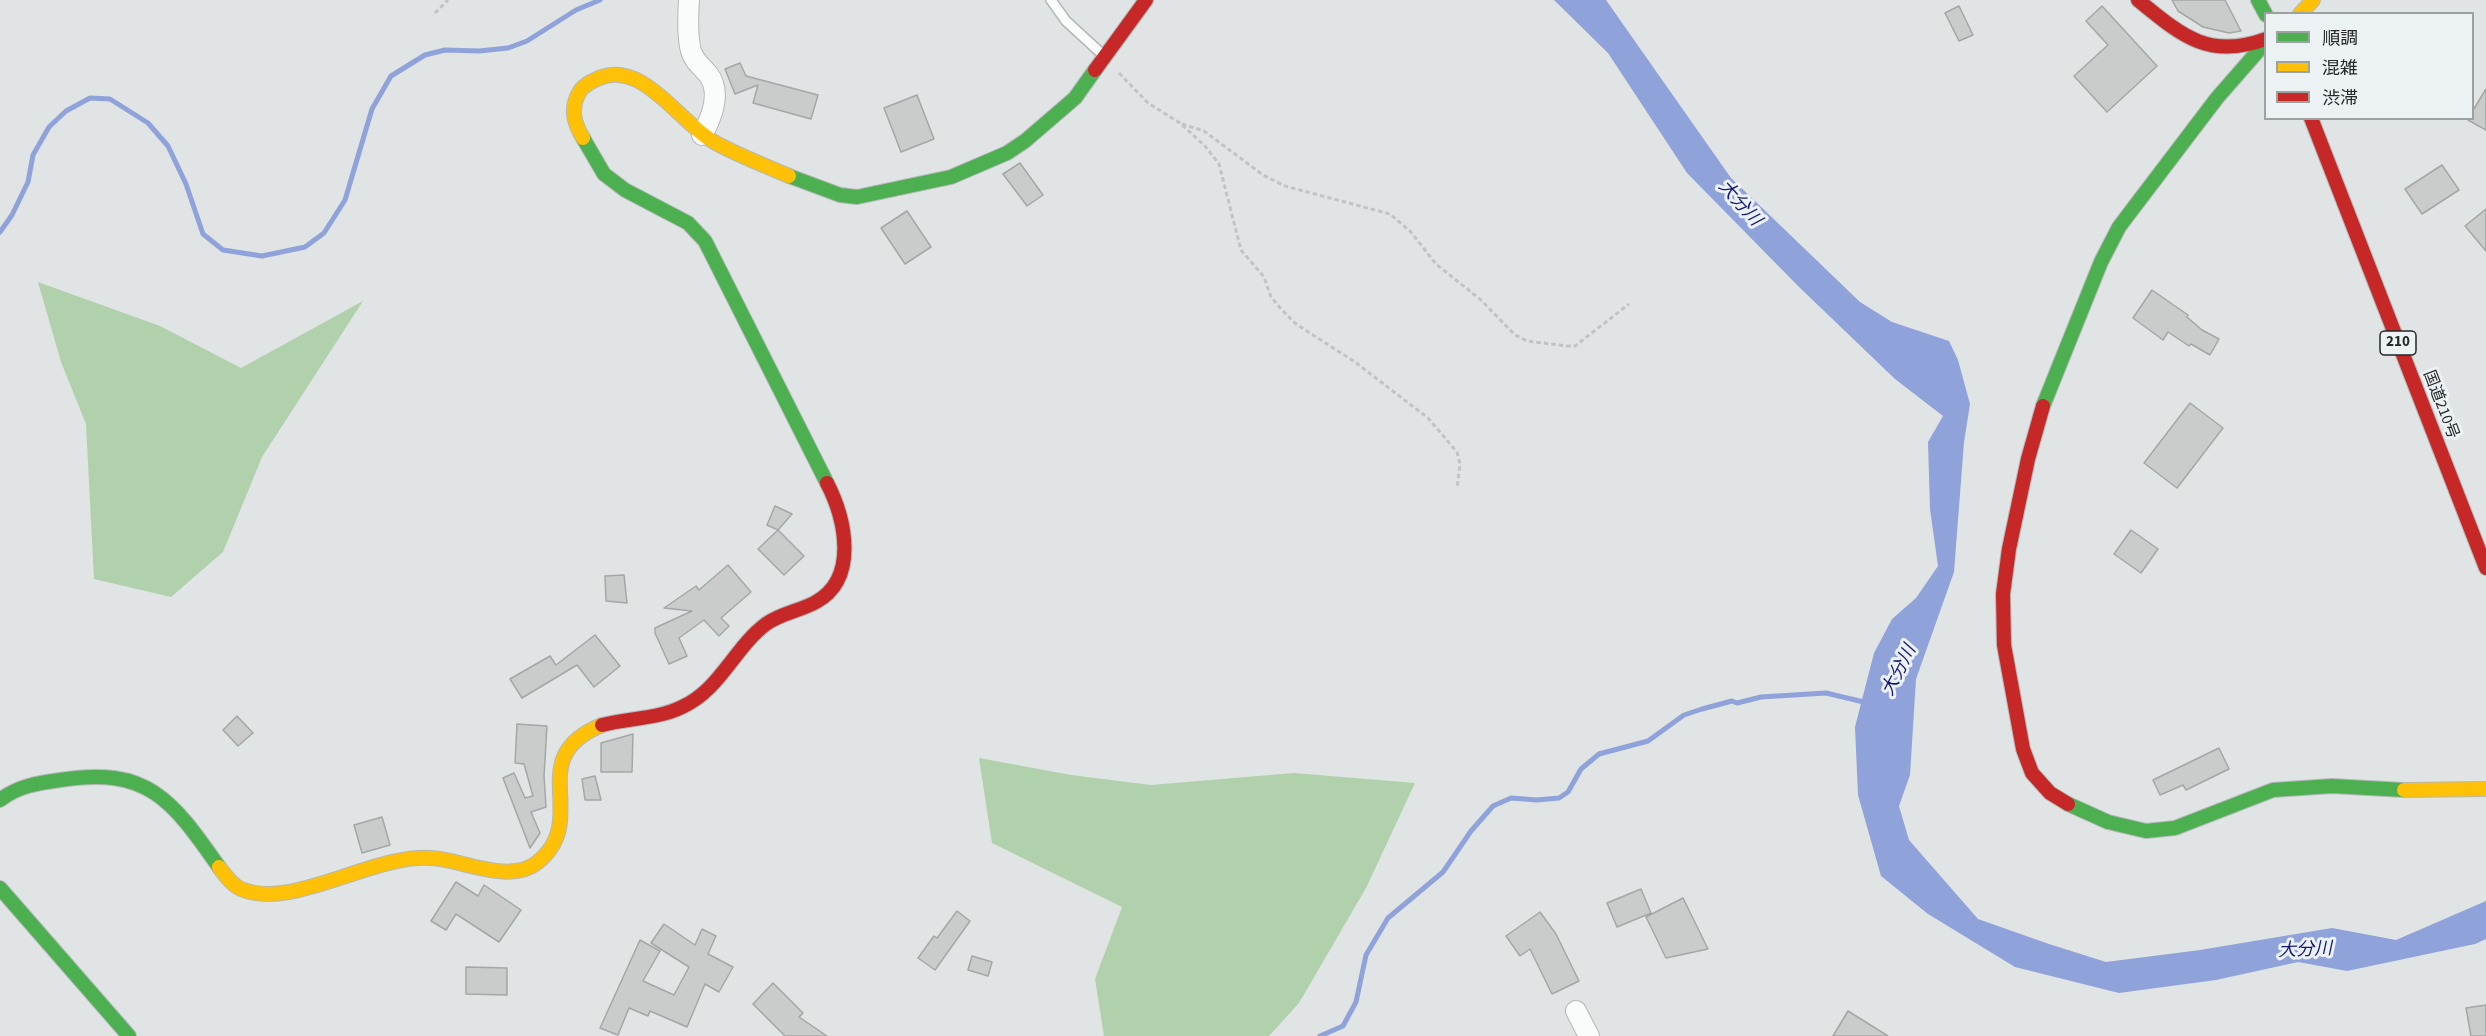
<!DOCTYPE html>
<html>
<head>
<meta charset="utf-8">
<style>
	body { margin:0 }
	#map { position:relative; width:2486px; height:1036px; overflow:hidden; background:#e0e4e4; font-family:"Source Sans 3","Noto Sans JP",sans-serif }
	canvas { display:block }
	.legend { position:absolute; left:2264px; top:12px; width:210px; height:108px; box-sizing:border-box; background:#ecf2f3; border:2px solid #9ca1a2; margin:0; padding:8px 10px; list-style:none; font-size:18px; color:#252728 }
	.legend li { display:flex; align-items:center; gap:12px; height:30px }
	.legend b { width:30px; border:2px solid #9ca1a2 }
</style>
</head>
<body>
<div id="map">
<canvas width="2486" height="1036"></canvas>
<ul class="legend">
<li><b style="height:8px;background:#4caf50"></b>順調</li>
<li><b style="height:8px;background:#ffc107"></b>混雑</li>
<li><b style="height:8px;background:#c62828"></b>渋滞</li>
</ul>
</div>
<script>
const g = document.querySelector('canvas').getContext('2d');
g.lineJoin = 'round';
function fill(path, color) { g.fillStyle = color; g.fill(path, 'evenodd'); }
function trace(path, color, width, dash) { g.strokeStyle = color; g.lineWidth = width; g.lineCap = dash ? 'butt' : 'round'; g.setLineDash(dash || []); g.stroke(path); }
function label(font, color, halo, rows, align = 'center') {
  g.font = font + ' "Source Sans 3","Noto Sans JP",sans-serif'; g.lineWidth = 6; g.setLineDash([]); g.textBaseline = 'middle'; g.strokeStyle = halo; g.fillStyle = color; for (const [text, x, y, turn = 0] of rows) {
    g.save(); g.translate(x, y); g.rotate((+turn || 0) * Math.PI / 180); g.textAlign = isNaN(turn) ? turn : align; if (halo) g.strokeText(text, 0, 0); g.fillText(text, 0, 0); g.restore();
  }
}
fill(new Path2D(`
	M38 282 160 326 241 368 363 301 262 457 223 552 171 597 94 579 86 424 61 362Z
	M979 758 1071 775 1151 785 1294 773 1415 783 1366 888 1299 1003 1269 1036H1104L1095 979 1122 907 992 843Z`), '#b0d1ac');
fill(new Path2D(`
	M1554 0H1606L1731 178 1860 302 1892 322 1949 341 1958 360 1970 404 1964 442 1954 572 1916 679 1910 775 1899 806 1909 840 1978 919 2049 944 2106 962 2200 950 2332 928 2396 940 2486 901V939L2475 944 2347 971 2298 962 2216 980 2119 993 2015 967 1928 914 1881 876 1858 795 1855 727 1874 653 1892 619 1916 598 1938 566 1930 509 1928 442 1943 416 1895 379 1798 286 1687 173 1608 53Z`), '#90a2da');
trace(new Path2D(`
	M0 232 12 215 28 182 33 155 49 127 66 111 90 98 110 99 148 123 168 146 186 184 203 234 223 250 262 256 305 247 324 233 345 200 372 109 391 76 425 55 445 50 479 51 508 48 527 41 576 10 600 0
	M1320 1036 1343 1026 1356 1002 1366 955 1388 918 1443 872 1471 831 1493 806 1511 798 1537 800 1559 798 1568 792 1581 769 1599 754 1648 741 1684 715 1702 709 1732 701 1737 703 1761 697 1826 693 1868 703`), '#90a2da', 5);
const building = new Path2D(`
	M2172 0H2225L2241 31 2229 33 2203 27 2178 11Z
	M1959 6 1973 35 1959 41 1945 13Z
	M2102 6 2157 66 2107 112 2074 76 2108 45 2086 21Z
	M740 63 746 76 818 95 811 119 753 103 758 85 735 94 725 69Z
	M2486 89V130L2468 120 2472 118V112Z
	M917 95 934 139 901 152 884 108Z
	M1020 163 1043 195 1027 206 1003 174Z
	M2442 165 2459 190 2422 214 2405 189Z
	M2486 209V251L2465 226Z
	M907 211 931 247 905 264 881 228Z
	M2152 290 2188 315 2187 317 2202 330 2219 339 2210 355 2191 344 2189 346 2168 332 2163 340 2133 318Z
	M2190 403 2223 428 2177 488 2144 463Z
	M775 506 792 514 778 530 767 525Z
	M778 530 804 556 784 575 758 549Z
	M2131 530 2158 549 2141 573 2114 554Z
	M728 565 751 592 721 618 729 626 719 636 704 620 679 638 687 656 669 664 655 633V628L692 611 664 608 696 586 699 590Z
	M624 575 627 603 606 601 605 576Z
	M595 635 620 666 594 687 577 665 522 698 510 679 550 656 556 665Z
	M237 716 253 733 238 746 223 730Z
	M517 724 547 726 544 776 546 807 531 812 540 833 530 848 503 778 514 773 525 798 533 796 524 764 515 763Z
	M633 734 632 772H601V743Z
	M2219 748 2229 769 2186 790 2183 785 2160 795 2153 780Z
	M595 776 601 800H585L582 779Z
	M382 817 390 845 362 853 354 825Z
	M456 882 478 896 484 885 521 910 499 942 456 914 446 930 431 921Z
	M1641 889 1651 913 1617 927 1607 903Z
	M1683 898 1708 949 1666 958 1646 917Z
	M957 911 970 921 935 970 918 958 934 936 937 938Z
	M1540 912 1556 934 1579 981 1552 994 1530 949 1520 956 1506 936Z
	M664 924 695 945 702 929 716 936 708 954 733 967 719 992 705 984 687 1027 650 1011 648 1016 629 1008 618 1035 600 1028 640 940 660 951 643 981 674 995 689 967 651 943Z
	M972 956 992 962 988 976 968 970Z
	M466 967 507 968V995L466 994Z
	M773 983 803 1013 799 1017 827 1036H785L753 1004Z
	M2486 1005V1036H2471L2466 1008Z
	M1848 1011 1888 1036H1833Z`);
fill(building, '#c9cccb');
trace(building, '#a4a7a6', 1.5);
const lane = new Path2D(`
	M1051 0 1066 21 1103 55`);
const street = new Path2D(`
	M689 0C688 16 687 36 691 51 694 61 701 66 708 74 722 92 712 117 702 135
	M1576 1011 1589 1036`);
const fast = new Path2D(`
	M2258 0 2266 15
	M583 138 604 174 625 190 688 223 705 241 827 483
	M789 176 840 195 857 197 951 177 1007 153 1025 141 1075 98 1095 70
	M2043 406 2101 262 2119 227 2217 98 2266 42
	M0 800C18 786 38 783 60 780 148 766 172 800 219 867
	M2068 804 2108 822 2146 831 2175 828 2273 790 2332 786 2404 790
	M0 888 129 1036`);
const slow = new Path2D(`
	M2300 14 2313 0
	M583 138C573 121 570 108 580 91 585 84 591 82 599 78 643 60 679 122 714 142 737 155 764 165 789 176
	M2404 790 2486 789
	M219 867C225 875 232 885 241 889 292 911 374 853 432 858 463 860 510 885 538 862 592 817 521 758 602 725`);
const jam = new Path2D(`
	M2138 0C2181 35 2208 60 2266 39
	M1095 70 1146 0
	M2311 118 2486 568
	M2043 406 2028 459 2009 549 2003 594 2004 645 2023 749 2032 773 2050 793 2068 804
	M602 725C628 718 658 719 682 707 720 690 734 648 766 624 781 613 800 611 816 602 859 578 845 518 827 483`);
trace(lane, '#b5b8b8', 12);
trace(street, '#b5b8b8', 22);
trace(fast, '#b5b8b8', 16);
trace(slow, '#b5b8b8', 16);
trace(jam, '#b5b8b8', 16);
trace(new Path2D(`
	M435 13 448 0
	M1119 73 1148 103 1180 123 1205 146 1219 164 1241 250 1264 277 1271 297 1282 310 1296 324 1355 362 1428 418 1457 452 1460 464 1457 488
	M1182 124 1204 131 1263 175 1285 186 1390 214 1410 231 1436 264 1481 300 1515 335 1527 341 1567 346H1575L1629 304`), '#c2c4c4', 3, [4.5, 3]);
trace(lane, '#fafbfb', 9);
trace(street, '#fafbfb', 20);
trace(fast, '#4caf50', 14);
trace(slow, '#ffc107', 14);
trace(jam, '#c62828', 14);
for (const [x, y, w] of [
	[2398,343,36]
]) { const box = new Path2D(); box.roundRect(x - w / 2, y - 12, w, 24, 4.5); g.fillStyle = '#ecf2f3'; g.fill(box); trace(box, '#252728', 1.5); }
label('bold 15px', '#252728', null, [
	["210",2398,343]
]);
label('16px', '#252728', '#ecf2f3', [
	["国道210号",2440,405,69]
]);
label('italic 18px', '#141775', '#ecf2f3', [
	["大分川",1739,204,48],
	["大分川",1900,671,-63],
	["大分川",2305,951,-2]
]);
</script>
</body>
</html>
